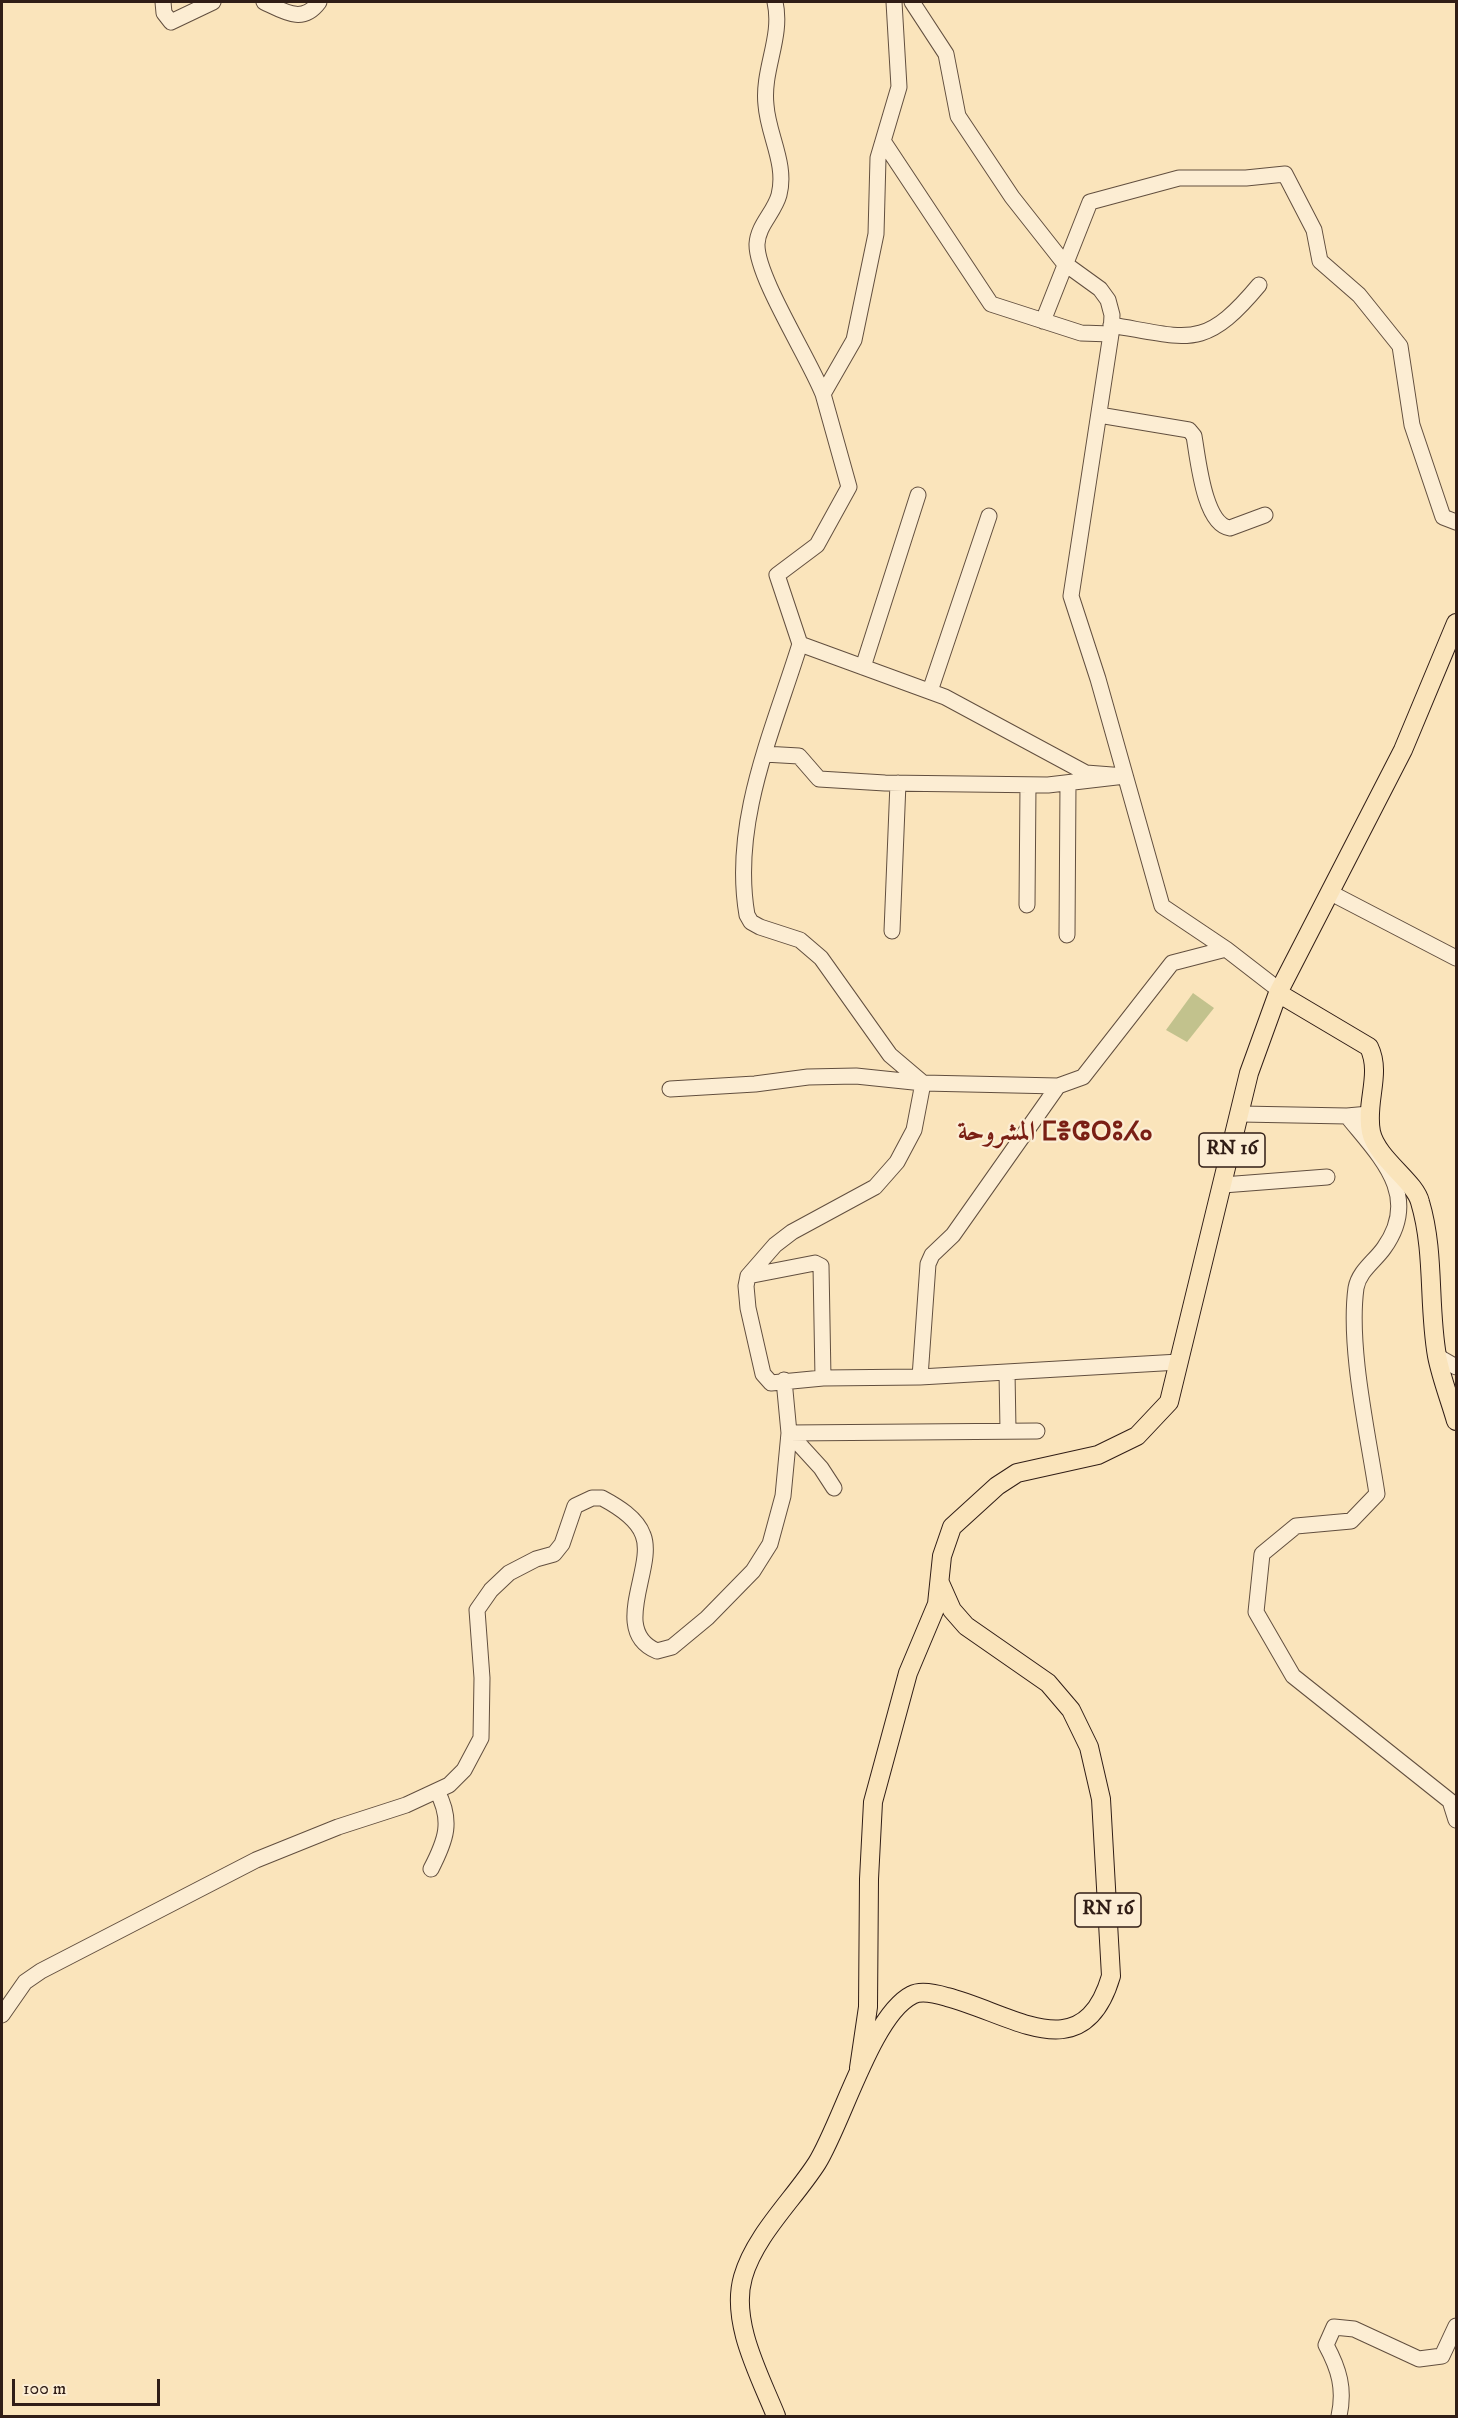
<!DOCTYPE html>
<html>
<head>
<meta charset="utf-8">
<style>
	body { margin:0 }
	#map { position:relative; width:1458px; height:2418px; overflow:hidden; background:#fae4bb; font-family:"IM FELL DW Pica",serif }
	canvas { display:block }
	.frame { position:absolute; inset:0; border:3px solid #301d16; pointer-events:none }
	.scale { position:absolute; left:12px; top:2379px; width:148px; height:27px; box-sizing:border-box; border:3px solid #301d16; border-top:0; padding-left:8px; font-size:18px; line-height:21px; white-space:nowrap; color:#301d16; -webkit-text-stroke:4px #fcedd3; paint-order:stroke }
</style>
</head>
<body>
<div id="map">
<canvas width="1458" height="2418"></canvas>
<div class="frame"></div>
<div class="scale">100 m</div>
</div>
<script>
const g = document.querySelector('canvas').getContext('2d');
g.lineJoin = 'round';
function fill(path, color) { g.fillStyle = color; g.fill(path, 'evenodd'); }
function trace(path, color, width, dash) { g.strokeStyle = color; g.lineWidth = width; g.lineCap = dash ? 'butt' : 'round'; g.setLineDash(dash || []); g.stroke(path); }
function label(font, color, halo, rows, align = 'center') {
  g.font = font + ' "IM FELL DW Pica",Amiri,"Noto Sans Tifinagh",serif'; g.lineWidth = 4.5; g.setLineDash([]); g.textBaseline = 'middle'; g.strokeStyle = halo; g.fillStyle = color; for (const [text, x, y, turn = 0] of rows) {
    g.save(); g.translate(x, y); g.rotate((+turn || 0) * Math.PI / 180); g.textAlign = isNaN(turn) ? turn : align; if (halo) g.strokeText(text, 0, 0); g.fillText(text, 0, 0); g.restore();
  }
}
fill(new Path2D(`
	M1193 993 1214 1008 1187 1042 1166 1030Z`), '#c2c28d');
const minor = new Path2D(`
	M163 2 164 13 171 22 213 2
	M264 2C285 12 303 24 319 2
	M775 2C783 37 762 70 766 105 768 135 787 164 779 195 774 213 758 225 757 244 756 276 809 358 823 394
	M912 2 946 54 958 116 1012 197 1064 263 1100 289 1108 300 1112 315 1111 334
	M883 141 991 304 1081 333 1111 334 1071 596 1098 679 1162 906 1226 949 1279 990
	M1043 321 1090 202 1179 178H1246L1285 174 1314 230 1320 261 1359 295 1400 346 1412 425 1443 517 1456 522
	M1111 325C1189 338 1204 351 1259 285
	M1099 415 1189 430 1194 436C1198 458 1204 525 1230 528L1265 515
	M800 644C773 731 731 822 747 915L751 922 760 927 800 940 821 958 890 1055 923 1083 914 1130 897 1162 875 1187 792 1232 775 1245 748 1276 746 1286 748 1308 763 1374 771 1383 823 1378 920 1377 1179 1362
	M863 667 918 495
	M930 691 989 516
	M764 754 799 756 819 779 885 783 1048 785 1125 776 1086 773 945 697 800 644 777 575 817 545 849 487 823 394 854 340 876 234 878 158 899 87 894 2
	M1331 893 1456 958
	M1027 905 1028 785
	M892 931 898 783
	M1067 935 1068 783
	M670 1089 755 1084 808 1077 856 1076 923 1083 1058 1086 1083 1077 1172 963 1226 949
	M1241 1114 1347 1116
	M1369 1114 1347 1116C1379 1156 1422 1195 1384 1248 1375 1261 1359 1271 1356 1288 1348 1347 1368 1434 1377 1494L1351 1521 1296 1526 1262 1554 1256 1612 1293 1676 1450 1801 1456 1820
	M1223 1185 1327 1177
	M748 1276 815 1263 821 1266 823 1378
	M1437 1356 1456 1367
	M1007 1372 1008 1430
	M920 1377 928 1264 932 1255 953 1235 1058 1086
	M789 1433 1037 1431
	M789 1433 821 1468 834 1488
	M431 1869C446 1840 453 1821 437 1791
	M2 2015 25 1982 41 1971 256 1860 338 1827 406 1805 449 1785 464 1770 481 1738 482 1678 477 1610 491 1590 509 1573 536 1559 554 1554 562 1544 575 1506 592 1498H602C617 1506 637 1518 643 1535 656 1567 609 1631 657 1651L672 1647 707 1618 753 1571 770 1544 783 1496 789 1433 784 1380
	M1339 2416C1345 2389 1339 2369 1326 2345L1334 2327 1354 2329 1419 2359 1442 2356 1456 2326`);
const major = new Path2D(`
	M1278 993 1369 1047C1382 1074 1365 1102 1371 1132 1377 1159 1415 1181 1420 1202 1435 1252 1428 1305 1437 1356 1441 1377 1450 1400 1456 1421
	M859 2068 868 2007 869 1879 873 1802 908 1673 937 1604 942 1556 952 1527 997 1486 1017 1473 1098 1455 1137 1436 1169 1402 1249 1073 1278 993 1403 750 1456 623
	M776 2416C760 2376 730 2322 743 2277 755 2235 794 2199 817 2163 842 2123 872 2015 912 1995 921 1990 937 1994 947 1997 1013 2014 1083 2071 1111 1976L1101 1799 1089 1747 1071 1710 1048 1683 966 1626 952 1610 940 1583`);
trace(minor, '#624f3f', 17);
trace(major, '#301d16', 20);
trace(minor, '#fcedd3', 15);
trace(major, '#fae4bb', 18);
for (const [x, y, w] of [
	[1232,1150,66],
	[1108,1910,66]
]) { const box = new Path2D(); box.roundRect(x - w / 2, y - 17, w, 34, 4.5); g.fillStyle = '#fcedd3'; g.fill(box); trace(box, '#301d16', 1.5); }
label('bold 20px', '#301d16', null, [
	["RN 16",1232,1150],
	["RN 16",1108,1910]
]);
label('bold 27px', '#7a1f14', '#fcedd3', [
	["المشروحة ⵎⴻⵛⵔⵓⵃⴰ",1055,1134]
]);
</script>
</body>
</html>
